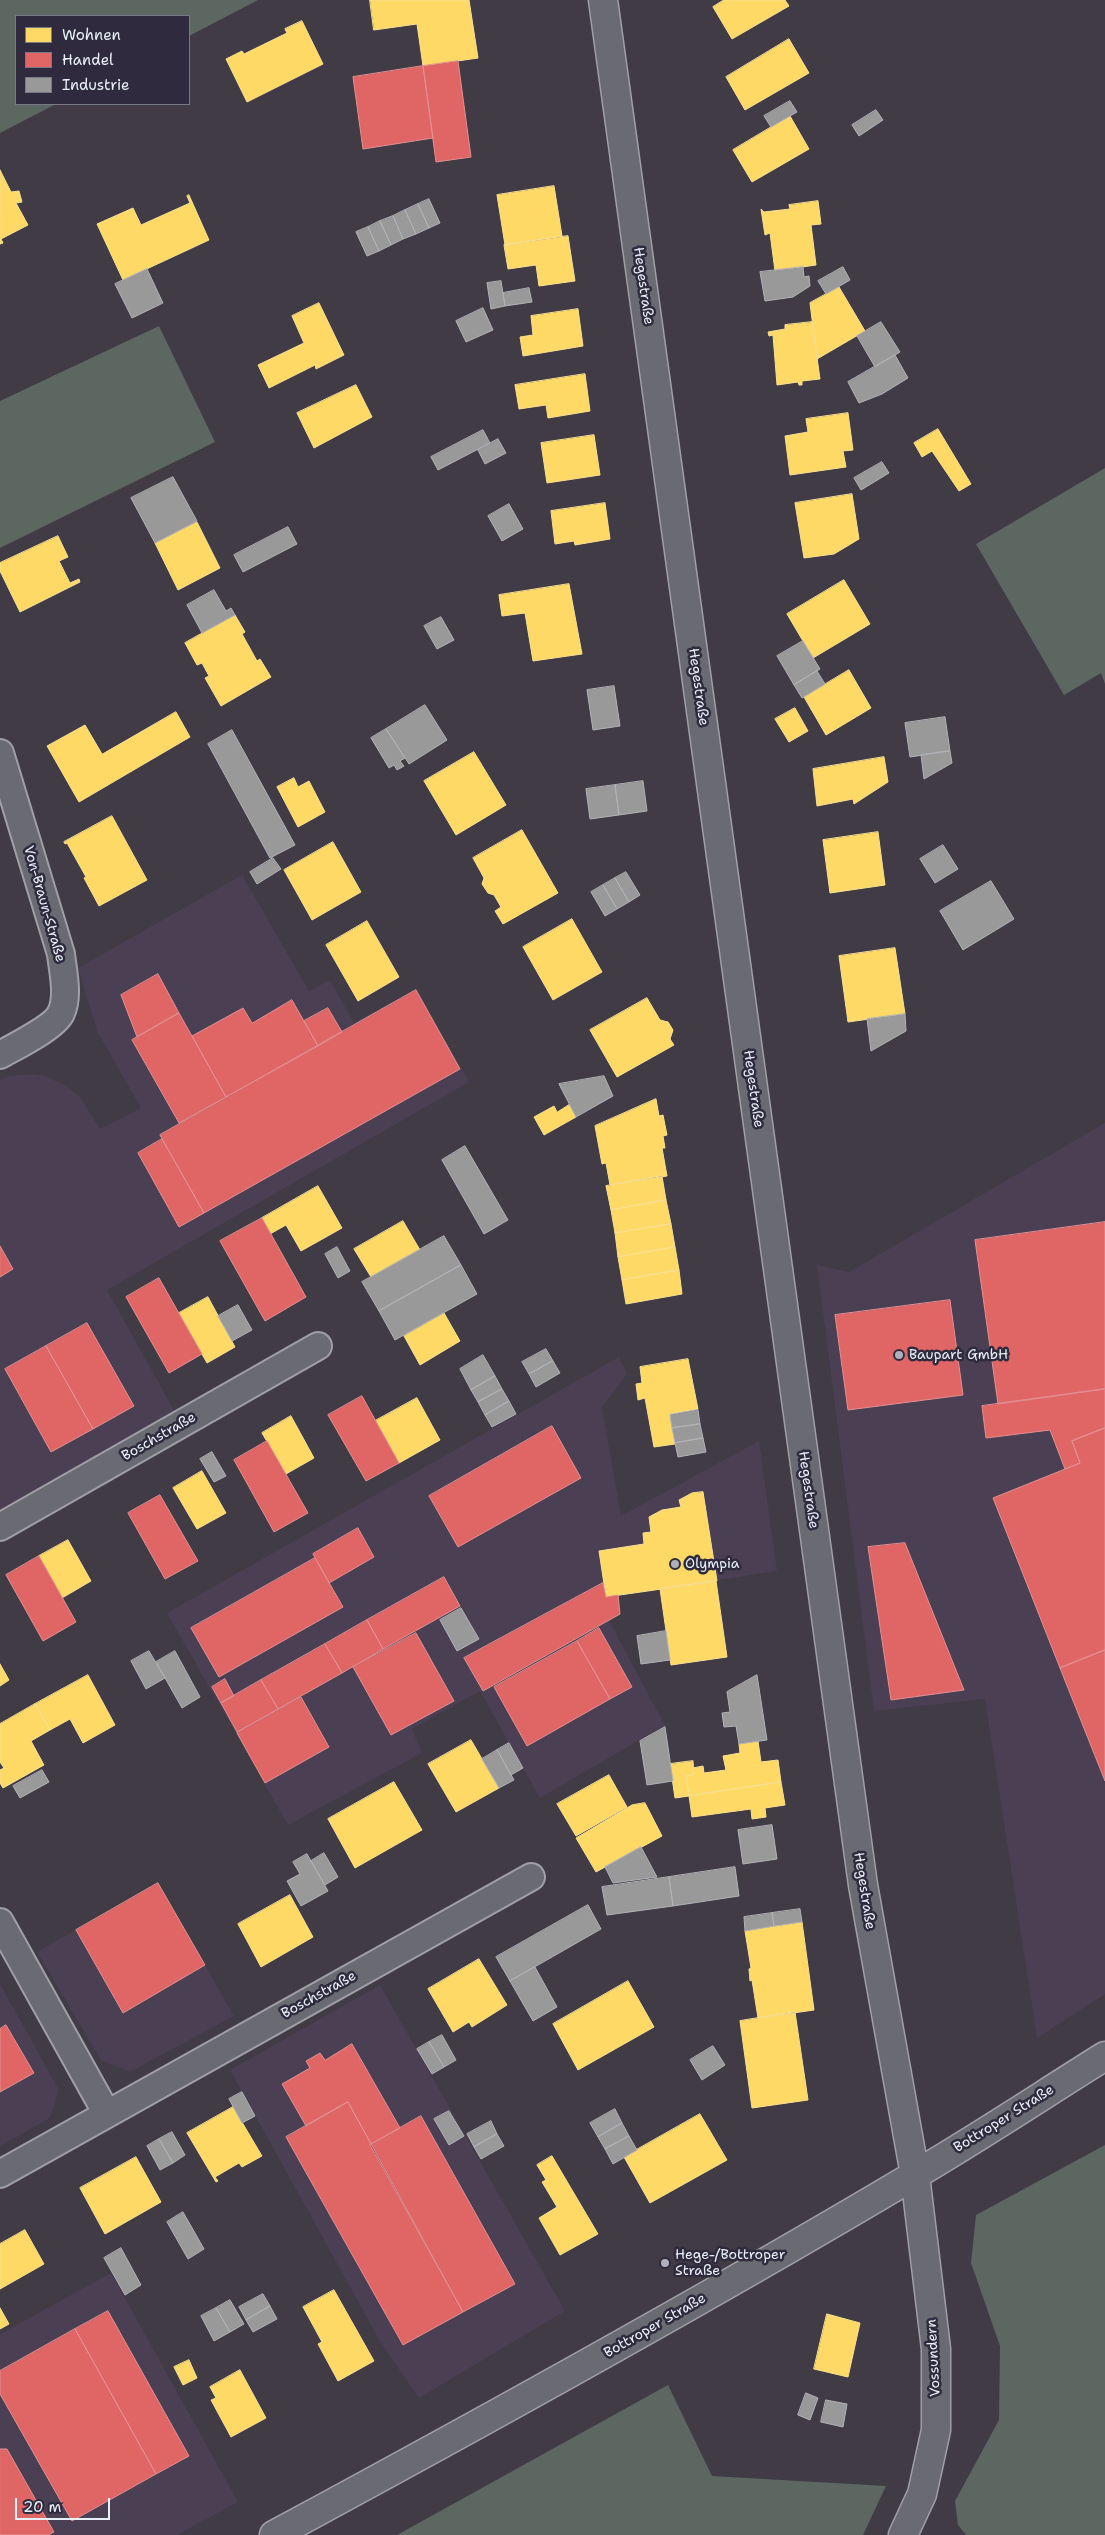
<!DOCTYPE html>
<html>
<head>
<meta charset="utf-8">
<style>
	body { margin:0 }
	#map { position:relative; width:1105px; height:2535px; overflow:hidden; background:#413b46; font-family:"Shantell Sans",sans-serif }
	canvas { display:block }
	.legend { position:absolute; left:15px; top:15px; width:175px; height:90px; box-sizing:border-box; background:#2f2a3d; border:1px solid #797a88; margin:0; padding:6px 9px; list-style:none; font-size:15px; color:#e8f1f8 }
	.legend li { display:flex; align-items:center; gap:10px; height:25px }
	.legend b { width:25px; border:1px solid #797a88 }
	.scale { position:absolute; left:15px; top:2498px; width:95px; height:22px; box-sizing:border-box; border:2px solid #e8f1f8; border-top:0; padding-left:6px; font-size:15px; line-height:18px; white-space:nowrap; color:#e8f1f8; -webkit-text-stroke:4px #2f2a3d; paint-order:stroke }
</style>
</head>
<body>
<div id="map">
<canvas width="1105" height="2535"></canvas>
<ul class="legend">
<li><b style="height:14px;background:#ffd966"></b>Wohnen</li>
<li><b style="height:14px;background:#e06666"></b>Handel</li>
<li><b style="height:14px;background:#999"></b>Industrie</li>
</ul>
<div class="scale">20 m</div>
</div>
<script>
const g = document.querySelector('canvas').getContext('2d');
g.lineJoin = 'round';
function fill(path, color) { g.fillStyle = color; g.fill(path, 'evenodd'); }
function trace(path, color, width, dash) { g.strokeStyle = color; g.lineWidth = width; g.lineCap = dash ? 'butt' : 'round'; g.setLineDash(dash || []); g.stroke(path); }
function label(font, color, halo, rows, align = 'center') {
  g.font = font + ' "Shantell Sans",sans-serif'; g.lineWidth = 5; g.setLineDash([]); g.textBaseline = 'middle'; g.strokeStyle = halo; g.fillStyle = color; for (const [text, x, y, turn = 0] of rows) {
    g.save(); g.translate(x, y); g.rotate((+turn || 0) * Math.PI / 180); g.textAlign = isNaN(turn) ? turn : align; if (halo) g.strokeText(text, 0, 0); g.fillText(text, 0, 0); g.restore();
  }
}
fill(new Path2D(`
	M242 875 309 991 330 980 354 1023 417 989 469 1082 107 1290 176 1414 0 1513V1080L9 1076 34 1074 45 1076 66 1086 80 1097 100 1129 141 1108 97 1031 78 968Z
	M1105 1123V1994L1037 2038 985 1699 874 1711 817 1265 849 1272Z
	M619 1357 627 1374 602 1407 621 1516 759 1441 777 1571 618 1595 620 1614 609 1621 665 1725 540 1798 480 1691 412 1729 422 1753 288 1825 167 1613Z
	M158 1883 234 2016 130 2072 101 2060 37 1952Z
	M0 1984 59 2090 50 2118 0 2146Z
	M380 1985 565 2311 419 2398 381 2343 230 2070Z
	M111 2273 238 2502 177 2535H0V2334Z`), '#4b3f53');
fill(new Path2D(`
	M0 0H258L189 36V16H16V104H56L0 133Z
	M159 326 215 442 0 548V401Z
	M1105 468V684L1101 673 1064 695 976 544Z
	M1105 2145V2535H966L958 2525 955 2501 999 2420 1000 2346 971 2263 976 2215Z
	M668 2385 712 2476 886 2486 863 2535H397Z`), '#5b6760');
const homes = new Path2D(`
	M370 0H469L478 58 423 66 417 24 374 30Z
	M724 0H785L789 6 732 39 713 7Z
	M302 21 323 64 247 102 226 59 242 51 244 54 287 33 285 29Z
	M789 39 809 73 745 110 726 77Z
	M790 116 809 149 752 182 733 150Z
	M0 170 11 192 19 191 22 202 16 203 28 225 1 239 3 243 0 244Z
	M554 186 562 236 505 245 497 195Z
	M189 195 209 240 123 280 97 224 133 208 141 225 190 203 187 196Z
	M818 201 821 224 811 225 816 265 775 271 770 233 765 235 761 209 764 212 790 209 789 205Z
	M568 236 575 281 539 286 536 265 508 269 504 245Z
	M839 287 865 331 817 359 810 303Z
	M319 303 344 355 316 369 315 365 269 388 258 365 304 343 292 316Z
	M578 309 583 346 523 356 520 337 533 335 531 316Z
	M812 322 820 379 802 381V385H799L798 382 777 385 773 335 769 336 768 332 785 329V325Z
	M585 374 590 411 548 418 546 405 519 409 515 385Z
	M356 385 372 417 314 448 297 413Z
	M848 413 853 450 843 451 846 467 790 475 785 436 808 432 806 419Z
	M938 429 971 484 959 491 932 451 922 457 914 443Z
	M594 435 600 475 547 483 541 443Z
	M852 494 859 539 834 554 804 558 795 503Z
	M605 503 610 539 575 545 574 541 555 544 551 511Z
	M197 522 220 568 178 590 155 543Z
	M58 536 68 557 59 561 70 583 79 579 80 582 20 612 0 571V563Z
	M844 580 870 624 813 658 787 614Z
	M569 584 582 654 533 661 525 613 502 616 499 595Z
	M235 615 245 632 242 634 257 661 260 659 271 677 221 706 205 678 209 676 202 663 197 665 185 643Z
	M849 670 871 708 826 735 804 697Z
	M795 708 808 731 789 742 775 719Z
	M176 712 190 737 79 802 47 746 85 725 102 754Z
	M474 752 506 805 456 835 424 781Z
	M884 757 888 782 854 804 853 799 817 806 813 769Z
	M294 778 298 787 309 781 325 812 298 827 277 787Z
	M112 816 147 880 99 906 84 878 86 877 67 843 65 844 64 842Z
	M522 830 558 893 503 924 495 911 501 907 494 895 488 893 482 884 484 878 473 858Z
	M878 832 885 885 830 893 823 840Z
	M333 842 361 892 312 920 284 870Z
	M572 919 602 972 553 1000 523 947Z
	M367 921 399 977 358 1001 326 945Z
	M895 948 905 1014 848 1022 839 956Z
	M647 998 660 1020 668 1022 673 1030 670 1039 674 1045 617 1077 590 1030Z
	M656 1099 659 1116 663 1115 667 1135 663 1136 665 1148H662L667 1176 610 1185 606 1163 602 1164 595 1126Z
	M569 1105 576 1117 544 1135 534 1117 554 1106 557 1112Z
	M662 1176 666 1200 611 1210 606 1186Z
	M318 1186 342 1228 301 1251 286 1225 270 1234 262 1218Z
	M666 1200 671 1224 615 1233 611 1210Z
	M403 1221 420 1250 371 1277 354 1249Z
	M671 1224 675 1247 618 1257 615 1233Z
	M675 1247 679 1270 622 1280 618 1257Z
	M679 1270 682 1294 626 1304 622 1280Z
	M208 1297 235 1347 207 1363 179 1313Z
	M444 1313 460 1341 420 1365 404 1336Z
	M688 1359 698 1409 670 1414 675 1444 654 1447 645 1398 638 1400 636 1384 642 1383 640 1367Z
	M417 1398 440 1440 399 1463 375 1421Z
	M291 1416 314 1458 286 1474 262 1433Z
	M202 1471 226 1513 197 1529 173 1488Z
	M703 1492 717 1581 606 1597 599 1551 644 1544 643 1533 651 1532 649 1517 662 1510 681 1507 679 1500 692 1493Z
	M68 1540 91 1581 62 1598 39 1556Z
	M716 1581 727 1657 671 1665 660 1589Z
	M0 1664 9 1680 0 1686Z
	M88 1675 115 1725 83 1743 70 1719 50 1730 35 1704Z
	M35 1704 50 1730 31 1741 44 1765 3 1788 0 1783V1770L4 1768 0 1762V1724Z
	M471 1740 499 1788 456 1812 428 1764Z
	M758 1741 761 1762 778 1760 781 1782 689 1796 686 1776 694 1774 693 1768 703 1766 704 1773 726 1770 723 1756 740 1753 739 1744Z
	M693 1761 694 1774 686 1776 689 1796 675 1798 670 1764Z
	M609 1775 627 1807 576 1836 557 1804Z
	M394 1782 422 1830 355 1868 328 1819Z
	M781 1782 785 1805 765 1808 766 1817 752 1819 751 1809 692 1817 689 1796Z
	M645 1803 662 1836 596 1872 576 1838 632 1805Z
	M290 1895 313 1937 261 1967 238 1924Z
	M802 1922 814 2010 758 2018 752 1980 750 1981 749 1969 751 1968 745 1931Z
	M479 1959 507 2005 472 2027 469 2022 453 2032 428 1989Z
	M628 1981 654 2027 578 2070 553 2024Z
	M795 2012 808 2100 752 2108 740 2021Z
	M233 2107 262 2156 242 2167 239 2163 215 2177 218 2181 216 2182 187 2133Z
	M700 2114 727 2160 650 2203 624 2157Z
	M552 2156 598 2234 560 2255 539 2218 557 2207 542 2182 546 2180 537 2165Z
	M136 2157 161 2202 105 2234 80 2188Z
	M25 2230 44 2264 0 2289V2244Z
	M334 2290 374 2361 338 2381 318 2344 322 2342 303 2307Z
	M0 2308 9 2324 0 2329Z
	M827 2314 860 2323 848 2377 814 2369Z
	M189 2360 197 2378 183 2385 174 2367Z
	M240 2370 266 2418 231 2437 211 2400 216 2398 210 2387Z`);
fill(homes, '#ffd966');
trace(homes, '#f8e092', 1);
const shops = new Path2D(`
	M458 61 471 157 436 162 423 66Z
	M423 66 433 138 363 149 353 77Z
	M158 974 179 1013 137 1037 121 995Z
	M416 990 460 1069 204 1213 160 1135Z
	M292 1000 318 1046 226 1097 192 1036 243 1008 252 1023Z
	M328 1008 342 1032 318 1046 304 1021Z
	M179 1013 226 1097 179 1123 132 1040Z
	M162 1139 204 1213 179 1227 138 1153Z
	M262 1218 306 1297 265 1321 220 1241Z
	M1105 1222V1389L998 1404 975 1240Z
	M0 1246 13 1269 0 1277Z
	M159 1278 202 1354 169 1373 126 1297Z
	M950 1300 963 1395 848 1410 835 1315Z
	M87 1323 134 1406 93 1429 46 1346Z
	M46 1346 93 1429 51 1452 5 1369Z
	M1105 1389V1428L1072 1441 1080 1463 1065 1469 1050 1430 986 1438 982 1406Z
	M362 1396 399 1463 366 1481 328 1415Z
	M552 1426 581 1478 458 1547 429 1496Z
	M1105 1428V1650L1060 1668 993 1498 1080 1463 1072 1441Z
	M267 1441 308 1513 274 1532 234 1460Z
	M160 1495 198 1561 165 1579 128 1513Z
	M358 1528 374 1557 329 1583 313 1554Z
	M905 1543 964 1690 891 1700 868 1547Z
	M39 1556 76 1622 43 1641 6 1575Z
	M315 1558 343 1607 219 1677 191 1628Z
	M444 1577 460 1606 383 1649 367 1620Z
	M603 1583 606 1597 618 1595 620 1614 483 1691 464 1658Z
	M367 1620 383 1649 342 1673 325 1644Z
	M599 1628 632 1687 610 1699 577 1641Z
	M416 1633 454 1701 391 1735 353 1667Z
	M577 1641 610 1699 527 1746 494 1687Z
	M325 1644 342 1673 278 1709 261 1680Z
	M1105 1650V1781L1060 1668Z
	M225 1679 234 1696 221 1703 212 1687Z
	M261 1680 278 1709 237 1732 221 1703Z
	M301 1697 329 1747 265 1783 237 1733Z
	M158 1883 205 1965 123 2013 76 1930Z
	M6 2025 34 2073 0 2092V2029Z
	M352 2044 400 2128 371 2144 348 2102 306 2126 282 2084 310 2068 306 2061 320 2053 325 2060Z
	M348 2102 463 2312 403 2345 286 2137Z
	M421 2116 515 2284 463 2312 370 2145Z
	M108 2311 189 2456 156 2474 75 2329Z
	M75 2329 156 2474 72 2521 0 2394V2371Z
	M0 2449H7L54 2532 48 2535H0Z`);
fill(shops, '#e06666');
trace(shops, '#e29092', 1);
const industry = new Path2D(`
	M790 101 797 112 771 127 764 116Z
	M876 110 883 120 859 136 852 125Z
	M429 199 440 223 429 228 418 204Z
	M418 204 429 228 416 234 405 210Z
	M405 210 416 234 403 239 393 216Z
	M393 216 403 239 391 245 380 221Z
	M380 221 391 245 379 251 368 227Z
	M368 227 379 251 367 256 356 232Z
	M803 267 804 277 809 276 810 286 793 297 765 301 760 272Z
	M843 267 850 280 826 294 818 281Z
	M147 269 163 303 132 318 115 284Z
	M501 281 505 306 491 309 487 283Z
	M529 288 532 302 505 306 503 293Z
	M483 308 493 330 466 342 456 321Z
	M881 322 900 352 875 367 857 336Z
	M895 355 908 378 882 394 859 403 848 382Z
	M483 430 490 443 438 470 431 457Z
	M498 439 506 453 485 464 478 450Z
	M882 462 889 473 861 490 854 478Z
	M173 477 197 521 155 543 131 498Z
	M509 504 523 529 502 541 488 516Z
	M288 527 297 544 243 572 234 555Z
	M214 590 226 611 231 608 235 615 202 633 187 605Z
	M441 617 454 640 437 649 424 626Z
	M803 641 820 669 794 685 777 656Z
	M817 671 825 684 802 698 794 685Z
	M614 686 620 726 593 730 587 690Z
	M425 705 447 740 409 764 386 729Z
	M945 717 950 751 910 757 905 723Z
	M386 729 405 758 400 761 404 766 397 770 394 765 389 768 371 738Z
	M232 730 295 845 270 858 208 744Z
	M950 751 952 763 924 779 921 755Z
	M643 781 647 811 619 815 615 785Z
	M615 785 619 815 590 819 586 789Z
	M943 845 958 869 935 883 920 859Z
	M273 858 281 869 257 884 250 872Z
	M626 872 640 895 629 902 615 878Z
	M615 878 629 902 617 909 603 885Z
	M991 881 1014 919 963 950 940 911Z
	M603 885 617 909 605 916 591 892Z
	M905 1014 906 1031 871 1051 867 1019Z
	M604 1076 613 1096 576 1117 559 1084Z
	M465 1146 508 1220 484 1234 442 1160Z
	M444 1236 461 1265 379 1311 362 1282Z
	M337 1247 350 1271 338 1278 325 1254Z
	M461 1265 477 1294 395 1340 379 1311Z
	M238 1305 252 1330 232 1341 218 1316Z
	M546 1349 553 1361 529 1374 522 1362Z
	M483 1355 495 1376 471 1390 460 1369Z
	M553 1361 560 1373 536 1387 529 1374Z
	M495 1376 502 1389 478 1402 471 1390Z
	M502 1389 509 1401 485 1415 478 1402Z
	M509 1401 516 1414 492 1427 485 1415Z
	M698 1410 700 1424 672 1428 670 1415Z
	M700 1424 703 1438 675 1443 672 1428Z
	M703 1438 706 1452 678 1457 675 1443Z
	M212 1452 226 1476 214 1482 200 1459Z
	M461 1608 479 1639 457 1651 440 1620Z
	M666 1631 670 1660 641 1664 637 1636Z
	M149 1651 165 1678 146 1689 131 1661Z
	M175 1651 200 1697 182 1708 156 1662Z
	M757 1675 767 1740 739 1744 736 1726 724 1727 722 1713 730 1712 727 1692Z
	M665 1727 673 1781 647 1785 640 1741Z
	M509 1743 523 1768 511 1775 497 1750Z
	M497 1750 514 1780 499 1788 482 1759Z
	M42 1770 49 1782 20 1798 13 1786Z
	M772 1825 777 1859 743 1864 738 1830Z
	M641 1847 657 1877 613 1883 605 1867Z
	M324 1853 338 1877 325 1885 311 1861Z
	M307 1854 328 1891 301 1906 287 1881 300 1874 293 1862Z
	M735 1867 739 1896 673 1906 669 1877Z
	M669 1877 673 1906 607 1915 602 1887Z
	M588 1905 601 1929 510 1981 496 1957Z
	M800 1909 802 1922 774 1926 772 1913Z
	M772 1913 774 1926 745 1931 744 1917Z
	M535 1967 557 2007 533 2021 510 1981Z
	M442 2035 456 2060 444 2067 429 2042Z
	M429 2042 444 2067 432 2074 417 2049Z
	M713 2046 725 2065 702 2080 690 2060Z
	M242 2092 255 2116 242 2123 229 2099Z
	M615 2109 622 2123 598 2137 590 2123Z
	M449 2111 464 2136 449 2145 434 2119Z
	M491 2121 497 2134 474 2147 467 2134Z
	M622 2123 629 2136 605 2149 598 2137Z
	M172 2132 185 2155 173 2163 159 2139Z
	M497 2134 504 2146 481 2159 474 2147Z
	M629 2136 637 2150 613 2164 605 2149Z
	M159 2139 173 2163 160 2170 147 2146Z
	M183 2212 204 2249 188 2259 167 2222Z
	M121 2248 141 2285 125 2295 104 2258Z
	M263 2294 270 2306 246 2320 239 2307Z
	M230 2300 244 2324 230 2332 216 2308Z
	M270 2306 277 2319 253 2332 246 2320Z
	M216 2308 230 2332 214 2341 201 2316Z
	M806 2393 818 2398 810 2420 798 2415Z
	M826 2400 847 2404 843 2427 821 2422Z`);
fill(industry, '#999');
trace(industry, '#b1b3b6', 1);
const street = new Path2D(`
	M0 753 61 954C63 972 69 996 61 1013 55 1027 14 1047 0 1055
	M0 1527 318 1346
	M0 1922 107 2114
	M0 2174 531 1877`);
const secondary = new Path2D(`
	M603 0 863 1885 915 2175 936 2349V2430L922 2494 903 2535
	M274 2535C489 2419 703 2301 913 2176 978 2138 1041 2096 1105 2056`);
trace(street, '#a09fa5', 30);
trace(secondary, '#a09fa5', 31);
trace(street, '#6a6b72', 26);
trace(secondary, '#6a6b72', 28);
for (const [x, y, r, color] of [
	[899,1355,5,"#aeb1ba"],
	[675,1564,5,"#aeb1ba"],
	[665,2263,5,"#aeb1ba"]
]) { const dot = new Path2D(); dot.arc(x, y, r, 0, 2 * Math.PI); g.fillStyle = color; g.fill(dot); trace(dot, '#2f2a3d', 2); }
label('14px', '#e8f1f8', '#2f2a3d', [
	["Hegestraße",643,286,82],
	["Hegestraße",698,687,82],
	["Von-Braun-Straße",44,904,74],
	["Hegestraße",753,1089,82],
	["Boschstraße",159,1437,-30],
	["Hegestraße",808,1490,82],
	["Hegestraße",864,1891,81],
	["Boschstraße",319,1995,-29],
	["Bottroper Straße",1004,2119,-32],
	["Bottroper Straße",655,2326,-30],
	["Vossundern",934,2358,-93]
]);
label('14px', '#e8f1f8', '#2f2a3d', [
	["Baupart GmbH",909,1355],
	["Olympia",685,1564],
	["Hege-/Bottroper",675,2255],
	["Straße",675,2271]
], 'left');
</script>
</body>
</html>
